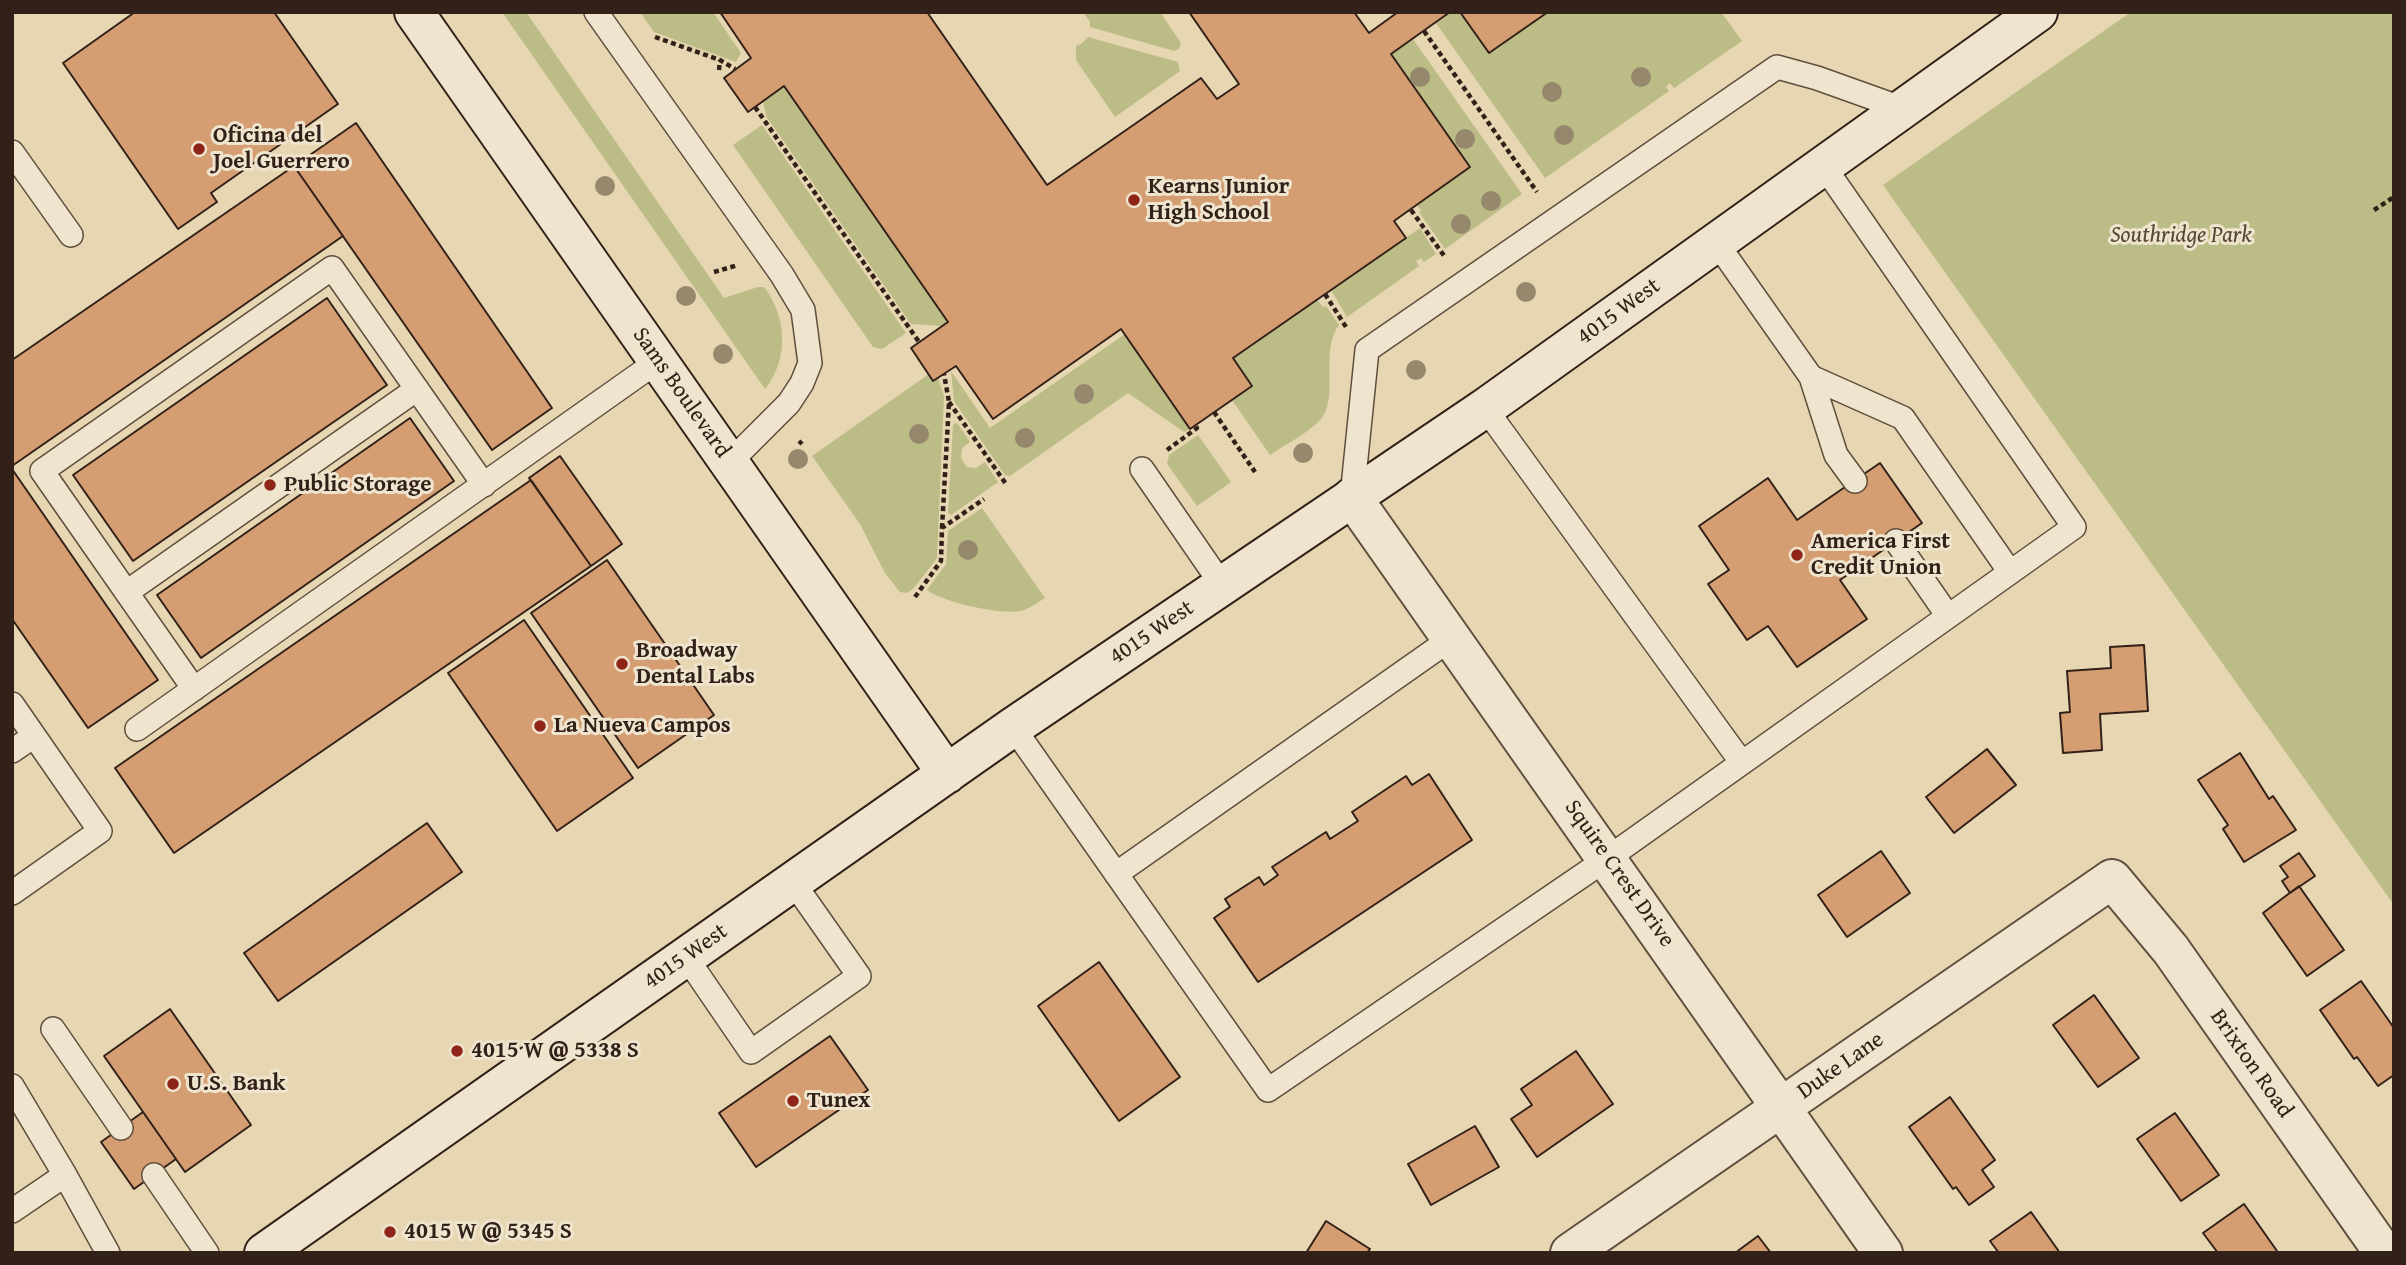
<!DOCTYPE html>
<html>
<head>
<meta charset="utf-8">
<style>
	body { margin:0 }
	#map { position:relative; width:2406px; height:1265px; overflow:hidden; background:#e6d6b2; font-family:"Gentium Book Plus",serif }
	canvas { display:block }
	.frame { position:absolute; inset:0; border:14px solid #322118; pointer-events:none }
</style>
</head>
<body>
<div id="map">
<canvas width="2406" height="1265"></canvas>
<div class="frame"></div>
</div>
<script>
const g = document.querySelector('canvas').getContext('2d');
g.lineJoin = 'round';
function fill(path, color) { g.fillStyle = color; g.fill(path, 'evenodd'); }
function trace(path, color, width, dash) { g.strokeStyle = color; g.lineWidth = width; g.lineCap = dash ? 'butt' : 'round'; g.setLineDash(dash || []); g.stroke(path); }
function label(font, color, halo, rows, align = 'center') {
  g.font = font + ' "Gentium Book Plus",serif'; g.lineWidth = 6; g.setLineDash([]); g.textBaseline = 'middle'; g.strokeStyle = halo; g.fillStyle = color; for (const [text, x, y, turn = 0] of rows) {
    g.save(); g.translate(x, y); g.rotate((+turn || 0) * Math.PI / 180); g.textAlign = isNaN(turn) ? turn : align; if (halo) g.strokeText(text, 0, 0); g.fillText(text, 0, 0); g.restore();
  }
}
fill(new Path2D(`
	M502 12H526L724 298 758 287H764C787 316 789 360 765 389Z
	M640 12H713L741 53 736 62 654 32Z
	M1083 12H1160L1181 43 1179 49 1174 51 1090 27V22Z
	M1450 12H1460L1489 53 1548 12H1721L1742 41 1674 88 1670 83 1666 87 1669 91 1545 178 1436 23Z
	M2131 12H2394V905L1883 185Z
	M1088 37 1178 62 1180 71 1115 117 1076 60V46L1081 44Z
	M1413 39 1522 194 1445 249 1419 212 1421 210 1417 205 1470 167 1391 54Z
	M784 86 948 322 941 326 911 324 766 116 763 101Z
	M762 125 906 333 882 349 873 347 733 145Z
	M1420 228 1436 254 1424 262 1421 258 1416 261 1419 266 1347 317 1331 290Z
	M1317 300 1323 307 1326 306 1339 325C1319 351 1340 399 1320 420 1307 434 1286 444 1270 455L1232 400 1252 386 1233 358Z
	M1125 334 1190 429 1184 432 1128 393 1010 476 1005 475 954 401 951 371 990 428Z
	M929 374 933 381 938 378 944 396 937 558 914 588 907 593 900 592 885 573 860 524 812 456Z
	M955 423 958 424 970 442 962 448 961 458 967 467 976 468 985 462 998 482 951 515 948 513 953 425Z
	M1198 435 1231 482 1197 506 1167 464 1169 455Z
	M982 508 1045 598C1038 602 1028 610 1020 611 999 615 943 602 927 590L946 564 948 531Z`), '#bcbc87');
const building = new Path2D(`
	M135 12H274L338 104 211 193 217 202 178 229 63 63Z
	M720 12H927L1047 185 1201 78 1217 99 1239 84 1189 12H1354L1369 33 1398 12H1450L1391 54 1470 167 1394 221 1406 238 1233 358 1252 386 1190 429 1121 329 993 419 956 366 933 381 911 348 948 322 784 86 748 112 724 78 751 58Z
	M1460 12H1548L1489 53Z
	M356 123 552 408 492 450 294 166Z
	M294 166 343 236 12 466V360Z
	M327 298 387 385 133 561 73 475Z
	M410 418 454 481 201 658 157 595Z
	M560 456 622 544 591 566 529 478Z
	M1880 463 1922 523 1840 580 1867 619 1797 667 1768 626 1747 640 1708 584 1729 570 1699 526 1768 478 1797 520Z
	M12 469 158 680 88 728 12 619Z
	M531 480 591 566 174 853 115 768Z
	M607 560 714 715 638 768 531 613Z
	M524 620 633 778 557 831 448 673Z
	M2144 645 2148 711 2100 714 2102 750 2063 753 2060 713 2070 712 2067 671 2111 668 2110 647Z
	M1987 749 2016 785 1954 833 1926 797Z
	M2240 753 2269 799 2273 796 2296 830 2244 862 2223 829 2228 825 2198 780Z
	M1429 774 1472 840 1258 982 1214 918 1230 907 1225 899 1259 877 1264 885 1278 875 1272 867 1326 832 1330 839 1358 821 1352 812 1406 776 1412 785Z
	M427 823 462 872 278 1001 244 953Z
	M1881 851 1910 893 1847 937 1818 895Z
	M2299 853 2315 876 2290 893 2282 881 2288 877 2280 866Z
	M2299 886 2344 950 2307 976 2263 913Z
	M1099 962 1180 1077 1119 1121 1038 1006Z
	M2361 981 2394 1028V1075L2378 1086 2357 1057 2354 1059 2320 1010Z
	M2094 995 2139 1058 2098 1087 2053 1025Z
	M170 1009 251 1125 185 1172 104 1056Z
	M830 1036 868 1090 756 1167 719 1113Z
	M1576 1051 1613 1104 1537 1157 1511 1119 1532 1105 1521 1089Z
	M1950 1097 1995 1160 1982 1170 1994 1187 1969 1205 1956 1187 1953 1189 1909 1127Z
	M143 1112 176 1159 134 1189 101 1142Z
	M2175 1113 2219 1175 2181 1201 2137 1139Z
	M1475 1126 1499 1167 1431 1205 1408 1164Z
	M2244 1204 2277 1251 2275 1253H2218L2203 1233Z
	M2031 1212 2060 1253H1999L1990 1241Z
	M1326 1221 1370 1249 1367 1253H1306Z
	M1758 1236 1771 1253H1735Z`);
fill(building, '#d59d72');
trace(building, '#322118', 2);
const lane = new Path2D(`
	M596 12 782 275 803 310 810 363 802 383 789 403 729 463
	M12 152 71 235
	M1716 242 1811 377 1903 418 2010 572
	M1811 377 1836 455 1855 481
	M1485 408 1742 763
	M1142 469 1222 585
	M1352 497 1367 350 1777 67 1817 78 1901 108
	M1896 541 1948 616
	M127 592 417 389
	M194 689 42 471 332 268 484 485
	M12 704 100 831 12 893
	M1013 727 1268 1090 1608 858 2074 527 1823 165
	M137 729 658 361
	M12 751 34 736
	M1116 874 1452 638
	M686 957 751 1052 859 976 793 882
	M53 1029 121 1128
	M12 1086 65 1175 12 1211
	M65 1175 108 1253
	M154 1175 207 1253`);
const street = new Path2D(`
	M1352 497 1883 1253
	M1570 1253 2112 879 2171 950 2384 1253`);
const secondary = new Path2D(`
	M414 12 947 774
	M264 1253 1013 727 1485 408 2038 12`);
trace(lane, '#5f4e3e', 26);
trace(street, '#5f4e3e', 42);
trace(secondary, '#322118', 42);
trace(new Path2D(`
	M1424 31 1537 192
	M655 37 720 60 735 69
	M719 70 720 60
	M755 107 919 342
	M1411 210 1445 257
	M2374 210 2394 197
	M714 272 738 265
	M1325 294 1346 327
	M949 402 1006 484
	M1214 412 1255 472
	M799 444 802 441
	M1167 450 1197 428 1195 425
	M942 528 949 402 944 374
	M915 597 941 561 942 528 984 499`), '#322118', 4.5, [5, 3.5]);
trace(lane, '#efe4cd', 23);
trace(street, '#efe4cd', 38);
trace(secondary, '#efe4cd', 38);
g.fillStyle = '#96886d';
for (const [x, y] of [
	[1420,77],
	[1641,77],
	[1552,92],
	[1564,135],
	[1465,139],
	[605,186],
	[1491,201],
	[1461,224],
	[1526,292],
	[686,296],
	[723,354],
	[1416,370],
	[1084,394],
	[919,434],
	[1025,438],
	[1303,453],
	[798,459],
	[968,550]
]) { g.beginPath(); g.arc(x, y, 10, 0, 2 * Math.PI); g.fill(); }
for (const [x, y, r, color] of [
	[199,149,7,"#8f2418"],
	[1134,200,7,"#8f2418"],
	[270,485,7,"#8f2418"],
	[1797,555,7,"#8f2418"],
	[622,664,7,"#8f2418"],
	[540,726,7,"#8f2418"],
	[457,1051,7,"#8f2418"],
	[173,1084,7,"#8f2418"],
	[793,1101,7,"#8f2418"],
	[390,1232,7,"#8f2418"]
]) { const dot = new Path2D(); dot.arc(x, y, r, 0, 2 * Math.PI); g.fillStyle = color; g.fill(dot); trace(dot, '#efe4cd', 2.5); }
label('bold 23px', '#322118', '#efe4cd', [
	["Oficina del",213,136],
	["Joel Guerrero",213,162],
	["Kearns Junior",1148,187],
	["High School",1148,213],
	["Public Storage",284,485],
	["America First",1811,542],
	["Credit Union",1811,568],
	["Broadway",636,651],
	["Dental Labs",636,677],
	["La Nueva Campos",554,726],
	["4015 W @ 5338 S",471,1051],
	["U.S. Bank",187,1084],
	["Tunex",807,1101],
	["4015 W @ 5345 S",404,1232]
], 'left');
label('italic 23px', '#544834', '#efe4cd', [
	["Southridge Park",2181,236]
]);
label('23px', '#322118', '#efe4cd', [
	["4015 West",1619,312,-36],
	["Sams Boulevard",681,393,55],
	["4015 West",1152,633,-34],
	["Squire Crest Drive",1619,874,55],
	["4015 West",686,957,-35],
	["Brixton Road",2251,1064,55],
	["Duke Lane",1841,1066,-35]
]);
</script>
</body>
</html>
